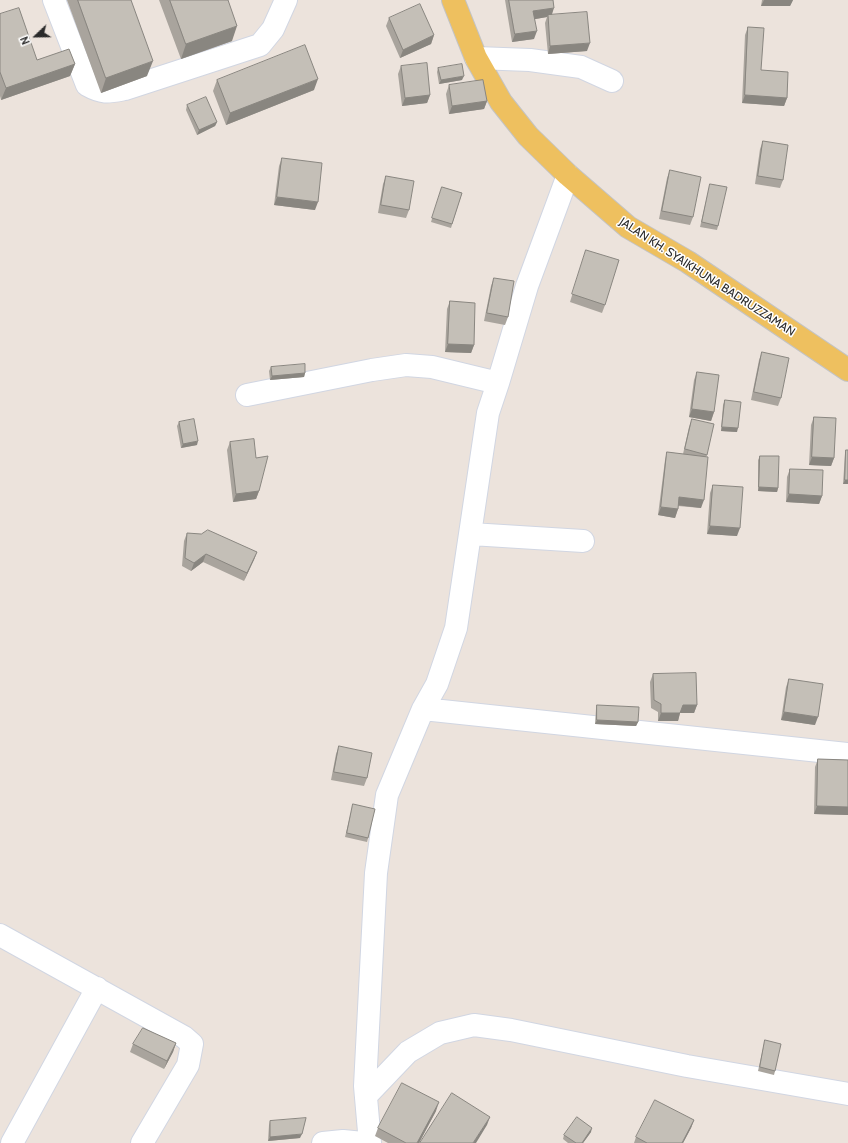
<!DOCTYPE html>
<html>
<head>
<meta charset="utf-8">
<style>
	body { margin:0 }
	#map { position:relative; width:848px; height:1143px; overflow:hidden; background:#ece3dc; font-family:Cabin,sans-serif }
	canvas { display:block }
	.north { position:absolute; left:16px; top:16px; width:40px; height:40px; -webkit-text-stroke:3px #fff; paint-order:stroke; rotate:248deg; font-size:11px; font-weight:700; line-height:16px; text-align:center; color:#2a2a2a }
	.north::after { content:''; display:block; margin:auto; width:14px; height:18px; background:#2a2a2a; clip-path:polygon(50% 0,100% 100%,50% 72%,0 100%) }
</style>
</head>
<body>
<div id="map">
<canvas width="848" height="1143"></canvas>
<div class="north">N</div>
</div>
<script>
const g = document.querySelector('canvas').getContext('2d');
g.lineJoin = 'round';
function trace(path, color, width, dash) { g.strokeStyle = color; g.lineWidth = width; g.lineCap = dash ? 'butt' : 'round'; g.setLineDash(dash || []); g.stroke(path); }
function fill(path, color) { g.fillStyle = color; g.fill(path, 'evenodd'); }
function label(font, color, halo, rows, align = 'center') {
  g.font = font + ' Cabin,sans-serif'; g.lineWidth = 3; g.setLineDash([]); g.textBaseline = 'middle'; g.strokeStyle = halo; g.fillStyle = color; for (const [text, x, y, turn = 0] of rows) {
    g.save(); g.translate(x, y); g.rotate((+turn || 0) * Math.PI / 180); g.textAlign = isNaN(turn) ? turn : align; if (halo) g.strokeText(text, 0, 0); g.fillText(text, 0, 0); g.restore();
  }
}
const minor = new Path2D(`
	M54 0 87 85C103 94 109 92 125 89L260 45 273 29 286 0
	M476 58 530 60 581 67 612 81
	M247 395 372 370 406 365 432 367 498 383
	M471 534 583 541
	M423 709 848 754
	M0 935 184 1037 192 1044 188 1065 142 1143
	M366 1096 408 1052 440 1033 474 1025 511 1030 687 1066 848 1094
	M12 1143 97 988
	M323 1143 343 1141 363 1143
	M370 1143 365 1086 376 873 387 795 423 709 437 684 456 628 488 413 498 383 527 286 568 175`);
const major = new Path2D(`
	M453 0 476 58 501 102 528 136 568 175 628 227 688 262 848 370`);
trace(minor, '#d1d6e2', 24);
trace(major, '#c3c3c3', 24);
trace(minor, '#fff', 22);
trace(major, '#eec05f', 22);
fill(new Path2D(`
	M67 0H131L147 76 101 93Z
	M159 0H228L232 41 181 59Z
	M505 0H553L552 15 587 51 548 54 545 23 547 17 535 19 534 39 512 42Z
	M762 0H793L790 6H761Z
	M0 14 37 60 75 64 70 76 1 100 0 96Z
	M389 18 434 35 431 44 400 58 386 26Z
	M748 27 761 70 787 98 784 106 742 103 745 35Z
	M401 66 430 95 427 103 402 106 398 74Z
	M438 68 462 80 439 84 437 72Z
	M217 80 314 90 226 125 213 91Z
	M449 85 487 101 484 109 449 114 446 94Z
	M187 105 217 122 215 126 197 135 186 110Z
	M763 141 783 180 780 188 755 184 760 149Z
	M282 158 315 210 274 205 279 166Z
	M670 170 693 217 690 225 659 219 667 178Z
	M386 176 409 210 406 218 378 213 383 184Z
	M710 184 718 226 717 230 700 227 709 188Z
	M442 187 462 193 451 228 431 222Z
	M586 250 605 305 602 313 570 302Z
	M494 278 508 317 505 325 484 321 491 286Z
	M450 301 474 345 471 353 445 352 447 309Z
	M762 352 781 398 778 406 751 400 759 360Z
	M271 367 305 373 304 377 270 380 269 371Z
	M697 372 714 412 711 421 689 417 694 380Z
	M725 400 737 432 721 431 723 405Z
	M814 417 834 458 831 466 809 465 811 425Z
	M692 419 707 455 706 457 701 508 678 506V509L675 518 658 515 665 460 667 452 683 454 689 427Z
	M179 422 197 445 181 448 177 426Z
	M230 442 259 491 256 499 233 502 227 450Z
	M846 450H848V484H843L845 454Z
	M760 456 778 488 777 492 758 491V460Z
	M790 469 822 496 819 504 786 502 787 477Z
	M713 485 737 536 707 534 710 493Z
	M187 533 257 552 244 581 203 562 191 571 182 566 184 541Z
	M653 674 697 705 694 713H680L678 721H658V712L651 708 650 682Z
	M789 679 815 725 781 720 786 687Z
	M597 705 638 722 636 726 595 724 596 709Z
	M339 746 367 778 364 786 331 780 336 754Z
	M818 759 848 760V815L814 814 815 767Z
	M353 804 368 838 367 842 345 837Z
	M765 1040 775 1071 774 1075 758 1071 764 1044Z
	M176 1043 173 1052 164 1069 130 1052 133 1044Z
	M436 1111 419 1143H388L375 1136 378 1128Z
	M694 1120 691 1128 683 1143H634L636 1137Z
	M270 1121 300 1138 268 1141 269 1125Z
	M591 1132 583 1143H568L563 1139 564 1135Z`), '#a9a49d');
fill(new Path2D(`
	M764 0H793L790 6H761Z
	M554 8 551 17 548 15 547 17 530 20 533 11Z
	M237 26 232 41 181 59 186 44Z
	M537 31 534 39 512 42 515 34Z
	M434 35 431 44 400 58 403 50Z
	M590 43 587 51 548 54 550 46Z
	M153 61 147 76 101 93 106 78Z
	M75 64 70 76 1 100 6 88Z
	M464 76 462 80 439 84 441 80Z
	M318 79 314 90 226 125 230 113Z
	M430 95 427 103 402 106 405 98Z
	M745 95 787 98 784 106 742 103Z
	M487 101 484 109 449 114 452 106Z
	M217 122 215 126 197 135 199 130Z
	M277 197 318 202 315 210 274 205Z
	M448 344 474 345 471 353 445 352Z
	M305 373 304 377 270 380 272 376Z
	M692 409 714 412 711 421 689 417Z
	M722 427 738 428 737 432 721 431Z
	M198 441 197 445 181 448 183 444Z
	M812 457 834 458 831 466 809 465Z
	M845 480H848V484H843Z
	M759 487 778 488 777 492 758 491Z
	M259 491 256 499 233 502 236 494Z
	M789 494 822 496 819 504 786 502Z
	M679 497 704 500 701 508 676 505Z
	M661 507 678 509 675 518 658 515Z
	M710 526 740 528 737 536 707 534Z
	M257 552 254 560 244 581 247 573Z
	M206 554 203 562 191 571 194 563Z
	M683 705H697L694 713H680L678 721H658L661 713Z
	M784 712 818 717 815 725 781 720Z
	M597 720 638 722 636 726 595 724Z
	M817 806 848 807V815L814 814Z
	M176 1043 173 1052 164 1069 167 1061Z
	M439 1102 436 1111 419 1143H417Z
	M490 1117 487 1125 476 1143H473Z
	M694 1120 691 1128 683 1143H682Z
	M592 1128 591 1132 583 1143H582Z
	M302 1134 300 1138 268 1141 270 1137Z`), '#898680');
const building = new Path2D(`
	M78 0H131L153 61 106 78Z
	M170 0H228L237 26 186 44Z
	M509 0H553L554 8 533 11 537 31 515 34Z
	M420 4 434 35 403 50 389 18Z
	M19 8 37 60 69 49 75 64 6 88 0 72V14Z
	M587 12 590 43 550 46 548 15Z
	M748 27 764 28 761 70 788 72 787 98 745 95Z
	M305 45 318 79 230 113 217 80Z
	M427 63 430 95 405 98 401 66Z
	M462 64 464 76 441 80 438 68Z
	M483 80 487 101 452 106 449 85Z
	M206 97 217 122 199 130 187 105Z
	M763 141 788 145 783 180 758 176Z
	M282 158 322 163 318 202 277 197Z
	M670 170 701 177 693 217 662 211Z
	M386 176 414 181 409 210 381 205Z
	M710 184 727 187 718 226 702 222Z
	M442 187 462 193 452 224 432 218Z
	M586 250 619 260 605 305 572 294Z
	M494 278 514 281 508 317 487 313Z
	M450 301 475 303 474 345 448 344Z
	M762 352 789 358 781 398 754 392Z
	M305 364V373L272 376 271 367Z
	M697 372 719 375 714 412 692 409Z
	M725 400 741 402 738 428 722 427Z
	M814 417 836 418 834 458 812 457Z
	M194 419 198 441 183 444 179 422Z
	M692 419 714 424 707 455 685 449Z
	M254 439 256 458 268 456 259 491 236 494 230 442Z
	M846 450H848V480H845Z
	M667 452 708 457 704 500 679 497 678 509 661 507Z
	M760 456H779L778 488 759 487Z
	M790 469 823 470 822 496 789 494Z
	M713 485 743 487 740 528 710 526Z
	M208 530 257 552 247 573 206 554 194 563 185 558 187 533 201 534Z
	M696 673 697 705H683L680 713H661V704L654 700 653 674Z
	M789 679 823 684 818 717 784 712Z
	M597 705 639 707 638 722 597 720Z
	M339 746 372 753 367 778 334 772Z
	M818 759 848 760V807L817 806Z
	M353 804 375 809 368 838 347 833Z
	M143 1028 176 1043 167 1061 133 1044Z
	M765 1040 781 1044 775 1071 760 1067Z
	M402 1083 439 1102 417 1143H406L378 1128Z
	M452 1093 490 1117 473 1143H420Z
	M655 1100 694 1120 682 1143H647L636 1137Z
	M577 1117 592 1128 582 1143H576L564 1135Z
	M306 1118 302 1134 270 1137V1121Z`);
fill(building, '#c4bfb7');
trace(building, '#898680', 1);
label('12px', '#2a2a2a', '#fff', [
	["JALAN KH. SYAIKHUNA BADRUZZAMAN",707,277,33]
]);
</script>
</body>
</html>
